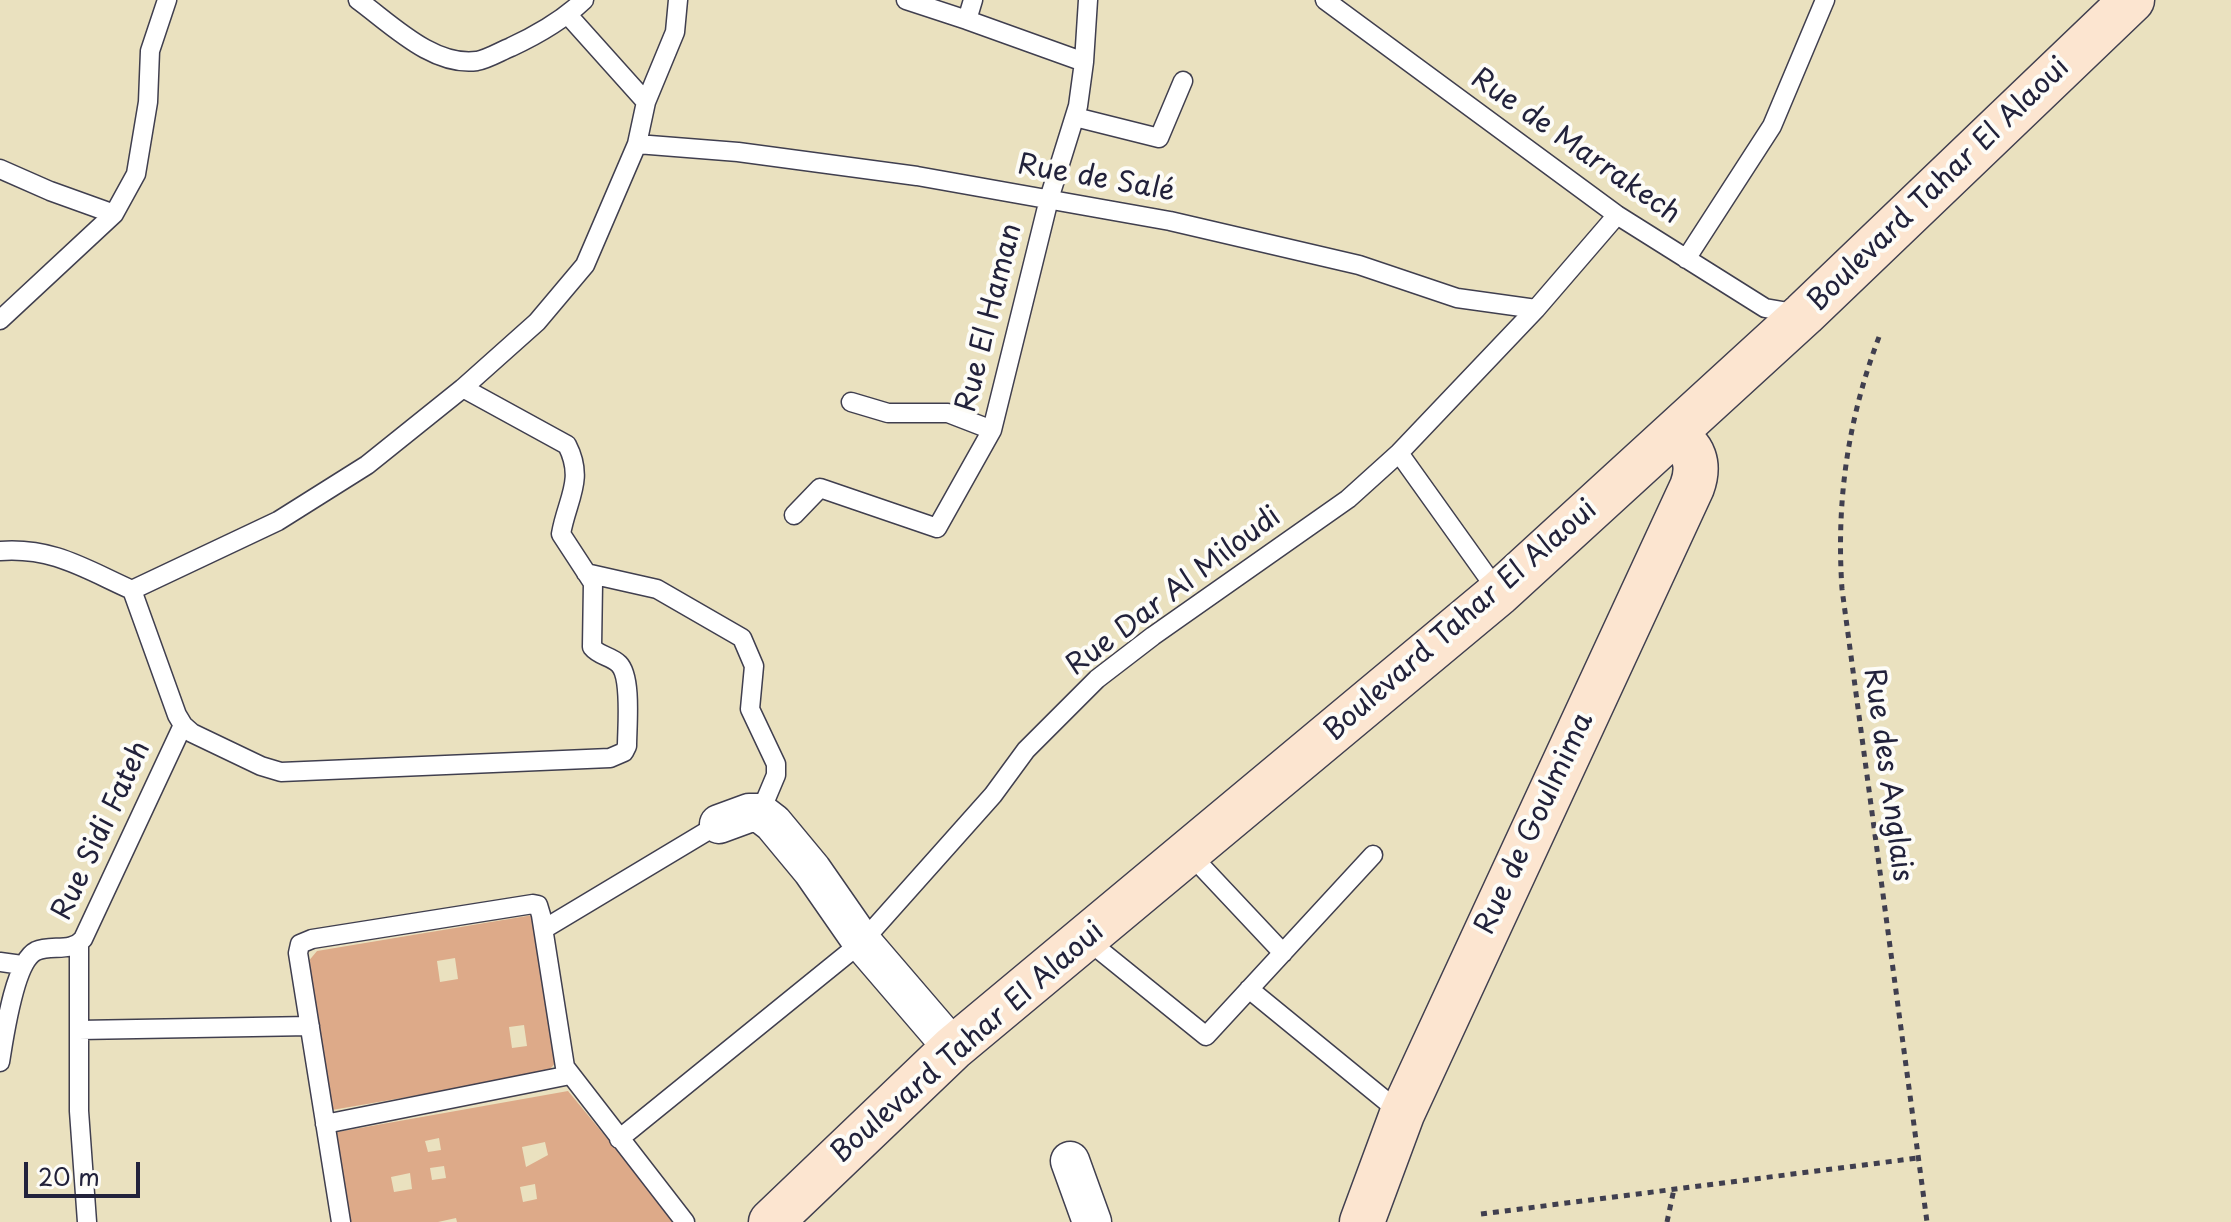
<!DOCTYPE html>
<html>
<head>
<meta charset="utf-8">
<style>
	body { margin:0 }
	#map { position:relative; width:2231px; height:1222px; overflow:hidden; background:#eae1bf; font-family:"Playpen Sans",sans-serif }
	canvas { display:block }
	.scale { position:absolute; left:24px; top:1162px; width:116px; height:36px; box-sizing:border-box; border:4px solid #22223b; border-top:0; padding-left:10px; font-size:24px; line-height:28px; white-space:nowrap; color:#22223b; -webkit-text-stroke:6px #fdfcf7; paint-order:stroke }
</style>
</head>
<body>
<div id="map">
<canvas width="2231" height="1222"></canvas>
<div class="scale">20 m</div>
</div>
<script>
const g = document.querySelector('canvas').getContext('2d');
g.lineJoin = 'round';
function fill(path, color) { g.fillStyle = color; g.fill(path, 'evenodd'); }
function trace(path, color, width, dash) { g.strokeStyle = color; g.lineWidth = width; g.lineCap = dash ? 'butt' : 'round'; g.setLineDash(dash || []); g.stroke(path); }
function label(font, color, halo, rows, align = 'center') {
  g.font = font + ' "Playpen Sans",sans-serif'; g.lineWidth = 8; g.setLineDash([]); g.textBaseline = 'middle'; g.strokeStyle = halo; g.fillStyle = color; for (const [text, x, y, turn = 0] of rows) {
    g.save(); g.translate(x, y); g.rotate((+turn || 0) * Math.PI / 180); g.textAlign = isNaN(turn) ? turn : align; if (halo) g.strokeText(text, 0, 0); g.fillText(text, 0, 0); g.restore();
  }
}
fill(new Path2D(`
	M533 915 556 1062 547 1073 332 1110 307 963 317 951ZM455 958 458 979 440 982 437 961ZM524 1025 527 1046 512 1048 509 1027Z
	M568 1091 676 1222H457L456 1218 438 1222H348L332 1133ZM439 1138 441 1150 428 1152 425 1141ZM545 1142 548 1155 526 1167 522 1147ZM444 1166 446 1178 432 1180 430 1168ZM410 1173 412 1189 394 1192 391 1177ZM535 1184 537 1199 523 1202 520 1187Z`), '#ddaa89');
const lane = new Path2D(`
	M358 0C391 24 433 67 477 61 488 59 501 51 511 47 537 35 563 20 584 0
	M906 0 967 20
	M973 0 967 20 1084 62
	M1325 0 1617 215 1765 308 1800 314
	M568 15 646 102
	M1075 117 1159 138 1183 81
	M637 144 738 152 917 176 1170 221 1359 265 1457 298 1536 309
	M0 169 50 191 114 214
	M1686 259 1772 126 1825 0
	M0 320 114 214 136 174 148 102 150 51 167 0
	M851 402 888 413H948L992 430
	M1399 453 1499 593
	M794 515 820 488 937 528 992 430 1049 199 1078 106 1084 62 1088 0
	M0 551C53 547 85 569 132 590L278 521 367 465 463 388 537 322 585 265 637 144 646 102 675 32 678 0
	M586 573 657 589 742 638 754 666 750 709 776 764V775L760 813
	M183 725 192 733 261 766 281 772 610 758 624 752 627 746C627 727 632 677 619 664 611 656 599 656 592 647L593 583 561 534C567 499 585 480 567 445L463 388
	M1188 852 1283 953
	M544 929 719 824
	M1086 939 1206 1036 1373 855
	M79 944V1111L87 1222
	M0 962 22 965
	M1249 989 1402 1114
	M79 1030 310 1026
	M0 1062C4 1038 14 962 36 951 51 944 71 953 83 939L183 725 177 715 132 590
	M325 1124 570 1075
	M619 1139 862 942 993 795 1026 750 1097 679 1153 636 1348 499 1399 453 1536 309 1617 215
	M341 1222 298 953 300 944 312 939 533 904 538 905 541 915 565 1067 685 1222`);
const street = new Path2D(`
	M719 824 749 813H760L773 823 812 870 862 942 953 1048
	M1070 1161 1092 1222`);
const secondary = new Path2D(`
	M771 1222 953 1048 1499 593 1804 314 2132 0
	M1362 1222 1402 1114 1692 487C1700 465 1695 446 1672 437`);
trace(lane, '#403f4f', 21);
trace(street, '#403f4f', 41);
trace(secondary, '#403f4f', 47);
trace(new Path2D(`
	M1879 337C1848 419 1836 500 1842 589L1927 1222
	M1481 1214 1918 1158
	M1667 1222 1674 1189`), '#403f4f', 5, [6, 6]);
trace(lane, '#fff', 18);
trace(street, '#fff', 38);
trace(secondary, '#fce5d0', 44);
label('28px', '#22223b', '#fdfcf7', [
	["Rue de Marrakech",1575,147,35],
	["Rue de Salé",1096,179,10],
	["Boulevard Tahar El Alaoui",1939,185,-44],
	["Rue El Haman",990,318,-76],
	["Rue Dar Al Miloudi",1174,592,-37],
	["Boulevard Tahar El Alaoui",1461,621,-41],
	["Rue des Anglais",1887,775,82],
	["Rue de Goulmima",1535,824,-65],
	["Rue Sidi Fateh",102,831,-65],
	["Boulevard Tahar El Alaoui",968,1043,-41]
]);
</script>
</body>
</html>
